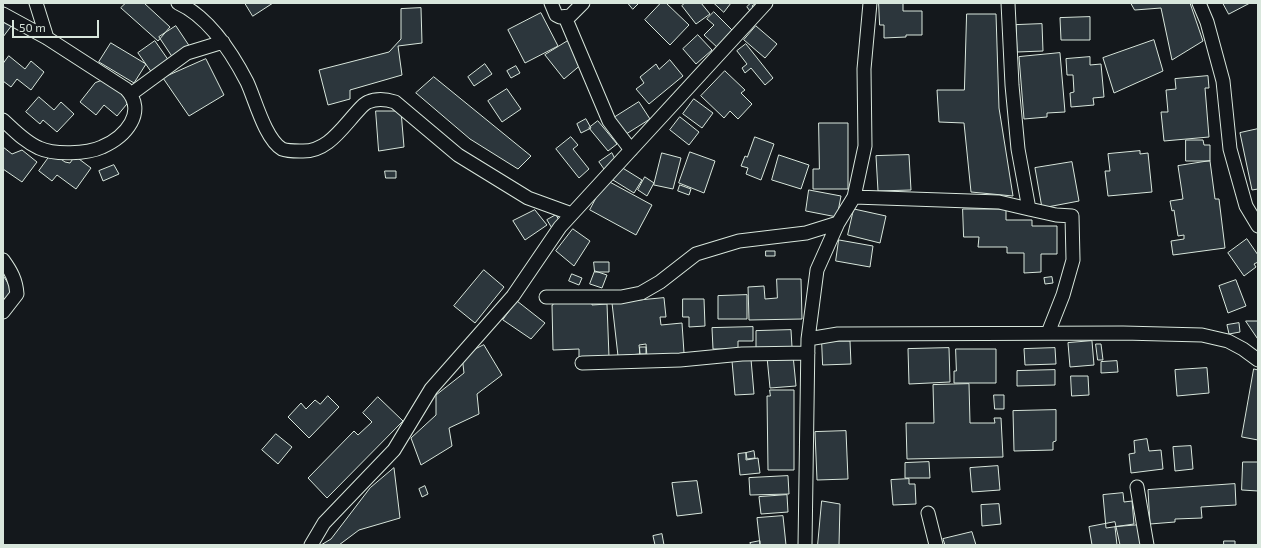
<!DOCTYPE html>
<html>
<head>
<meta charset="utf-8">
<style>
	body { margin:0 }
	#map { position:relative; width:1261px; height:548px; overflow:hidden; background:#14181c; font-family:"Exo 2",sans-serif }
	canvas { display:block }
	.frame { position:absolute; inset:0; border:4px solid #d8e6dc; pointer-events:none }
	.scale { position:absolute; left:12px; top:20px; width:87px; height:18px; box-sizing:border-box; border:2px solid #d8e6dc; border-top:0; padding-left:5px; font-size:12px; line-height:14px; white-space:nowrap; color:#d8e6dc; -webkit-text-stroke:3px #14181c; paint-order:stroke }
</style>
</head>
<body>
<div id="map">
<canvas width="1261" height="548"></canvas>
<div class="frame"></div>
<div class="scale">50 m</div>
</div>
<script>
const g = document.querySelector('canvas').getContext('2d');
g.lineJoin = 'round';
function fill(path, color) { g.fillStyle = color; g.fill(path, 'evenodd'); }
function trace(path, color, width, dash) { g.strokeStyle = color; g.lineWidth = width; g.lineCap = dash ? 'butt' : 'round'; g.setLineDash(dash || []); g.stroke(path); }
const building = new Path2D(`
	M126 3H144L170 27 158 41 121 8Z
	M245 3H273L253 16Z
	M628 3H639L633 9Z
	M661 3H666L689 25 670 45 645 20Z
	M685 3H701L710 14 696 24 682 6Z
	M714 3H731L724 12Z
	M751 3H756L752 6 757 12 753 15 747 7Z
	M879 3H903V11H922V35H906V37L884 38V25H880Z
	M1131 3H1190L1203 41 1172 60 1161 8 1135 10Z
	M1223 3H1250L1229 14Z
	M421 8 422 43 398 46 402 75 350 90V99L328 105 319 70 389 52 401 39V9Z
	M714 12 735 33 719 49 704 35 714 25 707 19Z
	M541 13 558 46 525 63 508 30Z
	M967 14H996L999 108 1013 196 971 192 964 123 939 122 937 90H964Z
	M1090 17V40H1061L1060 18Z
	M3 18 12 25 3 37Z
	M1042 24 1043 51 1017 52 1016 25Z
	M176 26 190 47 173 58 159 37Z
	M756 26 777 44 765 58 744 40Z
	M698 35 712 50 696 64 683 49Z
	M571 39 583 63 564 79 545 55Z
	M1154 40 1163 71 1114 93 1103 58Z
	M155 41 169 61 152 73 138 53Z
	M111 43 146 64 134 83 99 62Z
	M746 44 773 78 765 85 751 68 745 73 742 68 747 64 737 51Z
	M1060 53 1065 112 1047 113V117L1024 119 1019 57Z
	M9 56 25 69 31 61 44 72 31 90 17 79 11 87 3 81V64Z
	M1090 57V65L1101 64 1104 97 1093 98 1094 105 1071 107 1070 93 1074 92 1073 75H1067L1066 59Z
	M206 59 224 95 189 116 163 78Z
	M670 60 683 76 649 104 636 89 644 83 640 77 656 64 659 69Z
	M485 64 492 74 474 86 468 77Z
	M516 66 520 73 511 78 507 71Z
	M725 71 745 90 741 93 752 104 738 119 730 111 724 118 701 96Z
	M1208 76 1209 88H1205L1209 137 1164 141 1161 112H1168L1166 90 1176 89 1175 79Z
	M434 77 531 156 518 169 470 139 416 93Z
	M106 79 131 99 117 116 104 105 96 115 80 102 95 83Z
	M507 89 521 109 502 122 488 101Z
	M39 97 54 110 61 102 74 114 57 132 43 120 40 124 26 112Z
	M694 99 713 113 702 128 683 114Z
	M639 102 650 119 623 136 612 119Z
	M376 111H401L404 147 379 151Z
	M680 117 699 132 689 145 670 130Z
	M586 119 591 128 581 133 577 124Z
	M598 121 617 144 608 151 589 128Z
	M819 123H848V189H813V169H819Z
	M1258 129V189L1252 190 1240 133Z
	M571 137 578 145 573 149 589 169 579 178 556 149Z
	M755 137 774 144 761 180 746 174 748 168 741 166 745 156 747 157Z
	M1186 140H1203L1204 145H1210V161H1186Z
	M3 147 12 154 22 150 37 162 22 182 3 169Z
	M1140 151V154L1148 153 1152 192 1108 196 1105 171H1110L1108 154Z
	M690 152 715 161 704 193 679 183Z
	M52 153 65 162 70 163 75 156 91 168 76 189 57 175 52 181 39 171Z
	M612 153 616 161 604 169 599 162Z
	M662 153 681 158 673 189 654 185Z
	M779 155 809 165 801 189 772 180Z
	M909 155 911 190 878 191 876 156Z
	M1210 161 1215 199H1219L1225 248 1173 255 1171 241 1184 239V235L1178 236 1174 210 1172 211 1170 201 1183 199 1178 166Z
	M1072 162 1079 201 1042 208 1035 168Z
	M114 165 119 174 103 181 99 171Z
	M621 167 642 180 634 193 613 180Z
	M385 171H396V178H386Z
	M645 177 654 183 647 196 638 190Z
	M606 180 652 205 636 235 590 210Z
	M680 185 691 189 689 195 678 191Z
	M809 190 841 196 837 217 806 211Z
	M854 209 886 216 880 243 848 235Z
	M963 209H1006V220H1032V226H1057V254H1041V272L1024 273V253H1007V247H978L979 237H964Z
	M535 210 547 225 525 240 513 221Z
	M556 215 562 225 553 230 547 220Z
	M573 229 590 241 574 266 556 251Z
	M1247 239 1258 255V262L1254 264 1256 267 1244 276 1228 253Z
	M839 240 873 246 870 267 836 261Z
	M766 251H775V256H766Z
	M594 262H609V272H595Z
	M484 270 504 287 475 323 454 306Z
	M595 271 607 275 602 288 590 284Z
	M572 274 582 278 579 285 569 281Z
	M4 277 14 292 3 300V278Z
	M1052 277 1053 283 1045 284 1044 278Z
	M777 279H801L802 319 749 320 748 287 764 286 765 299 777 298Z
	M1236 280 1246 306 1228 313 1219 286Z
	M747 295V319H718V296Z
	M664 298 666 317H660L661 325 682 323 684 353 647 357 646 344 639 345 640 354 618 356 612 303Z
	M683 299H704L705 326 689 327V317H683Z
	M517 301 545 323 531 339 503 320Z
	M592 301V305L607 304 609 357 579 358V349L553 350 552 305H553V303Z
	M1246 321H1258V339Z
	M1239 323 1240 332 1229 334 1227 325Z
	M753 327V341H738V349H713L712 328Z
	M791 330 792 347 756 348V331Z
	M822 341H850L851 364 823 365Z
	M1092 341 1094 365 1070 367 1068 343Z
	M1096 344H1101L1103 360H1098Z
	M484 345 502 375 477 394 479 414 449 428 452 446 421 465 411 438 436 415V395L464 373 462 356Z
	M640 347H646V354H640Z
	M949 348 950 382 909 384 908 349Z
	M1055 348 1056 364 1025 365 1024 349Z
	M956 349H996V383H954V371H956Z
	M793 355 796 386 770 388 767 357Z
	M751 359 754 394 735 395 732 361Z
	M1117 361 1118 372 1101 373V362Z
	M1207 368 1209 393 1177 396 1175 370Z
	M1254 369 1258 370V440L1242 437Z
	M1055 370V385L1017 386V371Z
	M1071 376H1088L1089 395 1072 396Z
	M969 384 970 423H995L994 418H1001L1003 457 907 459 906 423H934L933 385Z
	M770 390H794V470H768L767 396H770Z
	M994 395H1004V409H995Z
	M328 396 339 407 309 438 288 417 301 403 306 409 315 400 320 404Z
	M378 397 403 421 327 498 308 478 354 431 358 435 372 422 363 413Z
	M1056 410V441L1053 442V450L1014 451 1013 411Z
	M846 431 848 479 817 480 815 432Z
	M276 434 292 447 278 464 262 450Z
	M1147 439 1149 451 1161 450 1163 469 1131 473 1129 454 1135 453 1134 441Z
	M1191 446 1193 469 1175 471 1173 447Z
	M754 451 755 458 747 459 746 453Z
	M746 453V460L758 458 760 473 740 475 738 454Z
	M929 462 930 478H905V463Z
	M1243 462H1258V491L1242 490Z
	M998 466 1000 490 972 492 970 468Z
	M394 468 400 518 359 530 339 545H321L331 539 370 488Z
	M788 476 789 494 750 495 749 478Z
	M909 479V484H915L916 504 893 505 891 480Z
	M697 481 702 513 677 516 672 483Z
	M1235 484 1236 505 1201 507 1202 518 1175 519V522L1150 524 1148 490Z
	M425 486 428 494 422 497 419 489Z
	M1123 493 1124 502 1132 501 1134 524 1106 528 1103 495Z
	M787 495 788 512 761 514 759 497Z
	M822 501 840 504 839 545H818Z
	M999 504 1001 524 982 526 981 505Z
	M783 516 786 545H760L757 518Z
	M1115 522 1120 545H1092L1089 527Z
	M1140 525 1142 545H1117L1115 527Z
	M972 532 976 545H945L943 539Z
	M662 534 664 545H655L653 536Z
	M760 541V545H751L750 543Z
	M1224 541H1235V545H1224Z`);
fill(building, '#2c363c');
trace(building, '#d8e6dc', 1);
const minor = new Path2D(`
	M36 3 47 38
	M178 3C209 17 232 53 247 82 255 99 265 139 282 149 287 151 294 151 300 151 325 153 340 131 355 114 359 110 363 104 368 102 377 98 386 99 395 102L458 155 528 198 572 214
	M551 3 556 15 560 17 570 16 583 3
	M1008 3 1012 85 1018 149 1029 209 1056 215 1072 216 1073 260 1063 295 1048 333
	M1199 3 1207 22 1223 81 1230 149 1246 206 1258 226
	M3 14 47 38 126 89C148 112 125 137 102 147 87 154 54 155 39 148 25 142 14 130 3 120
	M565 17 609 121 631 150
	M131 94 187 53 223 42
	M854 197 999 202 1029 209
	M3 260C11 271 16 280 17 294L3 312
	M546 297H621L641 293 660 282 696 254 739 241 806 233 838 223
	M808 339 838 334 1123 333 1202 335 1228 341 1243 349 1258 360
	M582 363 680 360 742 354 808 353
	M1137 487 1147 545
	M928 513 936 545
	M311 545 324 523 394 450 431 389 513 296 560 227 766 3
	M805 545 808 339 817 270 838 223 854 197 865 146 864 69 870 3`);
trace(minor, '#d8e6dc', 15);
trace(minor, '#14181c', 13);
</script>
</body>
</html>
